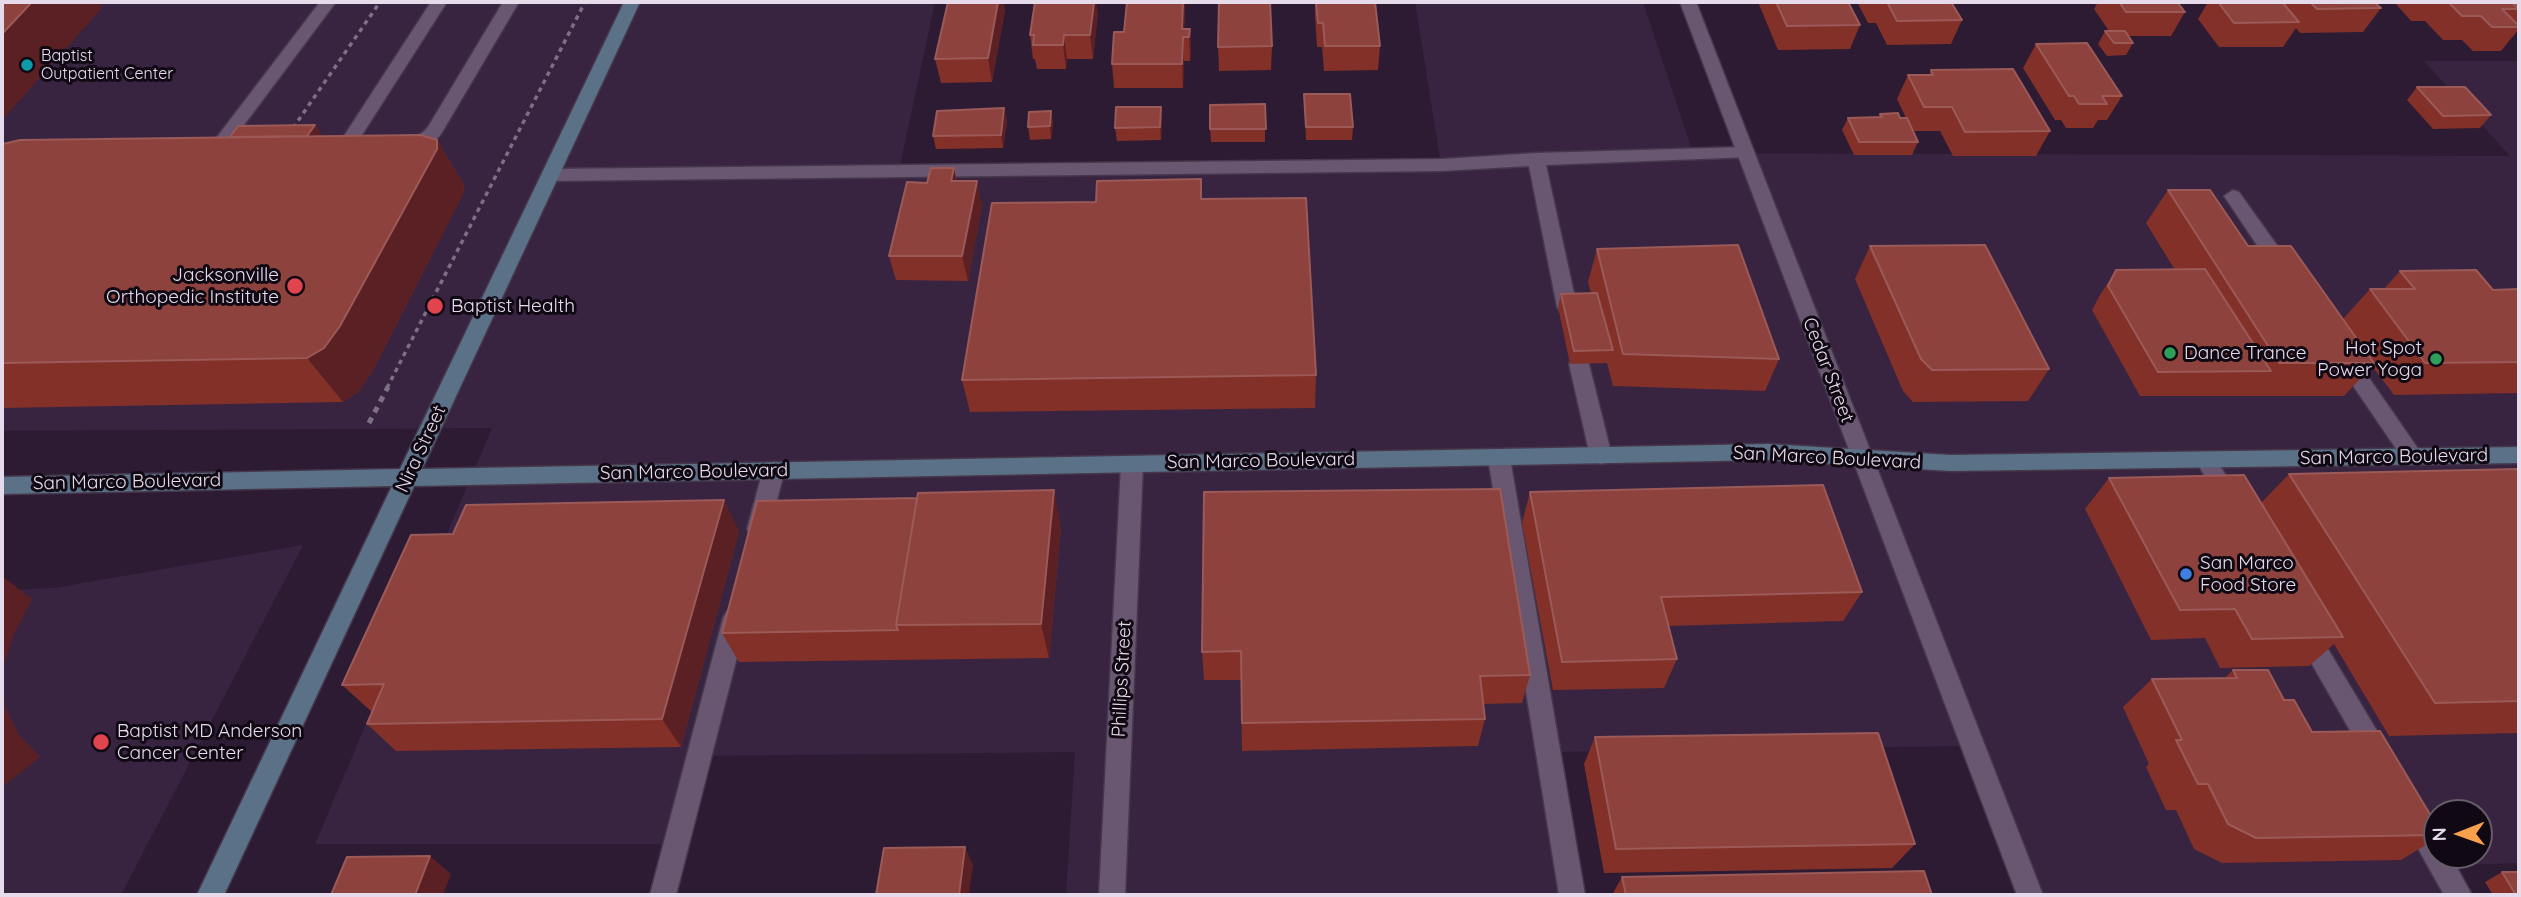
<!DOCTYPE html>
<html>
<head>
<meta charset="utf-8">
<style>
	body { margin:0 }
	#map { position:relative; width:2521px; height:897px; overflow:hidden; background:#2c1b33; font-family:Quicksand,sans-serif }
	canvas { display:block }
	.frame { position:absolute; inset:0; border:4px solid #e5dbea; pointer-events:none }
	.north { position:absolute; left:2423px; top:799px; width:70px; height:70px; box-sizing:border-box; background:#100913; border:2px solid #655d69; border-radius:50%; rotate:269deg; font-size:19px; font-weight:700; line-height:28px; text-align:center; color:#e5dbea }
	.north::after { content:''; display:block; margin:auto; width:24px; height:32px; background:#f9a04c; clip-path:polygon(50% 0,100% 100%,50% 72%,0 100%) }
</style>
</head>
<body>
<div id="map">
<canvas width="2521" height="897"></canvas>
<div class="frame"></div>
<div class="north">N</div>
</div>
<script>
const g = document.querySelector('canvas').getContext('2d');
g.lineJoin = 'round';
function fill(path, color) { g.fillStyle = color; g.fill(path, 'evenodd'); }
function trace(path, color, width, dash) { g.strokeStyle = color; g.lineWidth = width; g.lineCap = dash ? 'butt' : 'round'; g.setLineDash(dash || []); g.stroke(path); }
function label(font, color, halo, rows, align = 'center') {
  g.font = font + ' Quicksand,sans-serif'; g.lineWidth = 6; g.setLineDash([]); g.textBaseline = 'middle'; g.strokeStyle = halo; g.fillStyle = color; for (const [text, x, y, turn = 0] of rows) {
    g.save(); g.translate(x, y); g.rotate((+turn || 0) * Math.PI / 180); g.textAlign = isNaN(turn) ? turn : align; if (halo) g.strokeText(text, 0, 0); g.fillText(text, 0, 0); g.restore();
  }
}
fill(new Path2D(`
	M2 2H935L899 170 1441 165 1415 2H1643L1693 153 2510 156 2424 61H2519V863L2433 866 2448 895H2023L1966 746 1543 752 1566 895H1066L1075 752 693 756 669 844H315L492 428 2 431ZM2437 813H2479V855H2437Z
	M303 545 121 895H2V590L54 588Z`), '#382440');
const lane = new Path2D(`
	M320 2H336L229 145 225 151 232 157 229 161C221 163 211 161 206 153L217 137Z
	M431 2H447L344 163H332L329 159Z
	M503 2H519L441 134C432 145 414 159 398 155L395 151C404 140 419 139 428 127Z
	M1745 147 1751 149 1754 153 1751 157 1546 165 1577 307 1574 312H1560L1557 307 1529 166 1442 171 550 181 541 175 550 169 1442 159 1536 153Z
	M2233 190 2239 192 2289 262 2291 267 2289 272H2275L2224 196Z
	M2344 350 2351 352 2419 450 2423 456 2419 462 2412 464 2405 462 2337 362 2334 357 2337 352Z
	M1579 357 1586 359 1589 364 1612 456 1608 462 1601 464 1594 462 1590 456 1569 364 1572 359Z
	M1499 450 1506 452 1510 458 1585 895H1559L1488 458 1492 452Z
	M2206 452 2213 454 2237 494 2240 500 2237 506 2229 509 2221 506 2199 466 2195 460 2199 454Z
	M774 462 782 464 785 470 769 529 766 535 758 538 750 535 747 529 763 470 766 464Z
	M735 608 743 611 747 618 676 895H650L723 618 727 611Z
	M2305 621 2313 624 2386 746 2389 754 2386 762 2377 765 2368 762 2297 638 2293 631 2297 624Z
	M2414 806C2434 814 2437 836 2437 855H2450L2472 895H2444L2401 818 2405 809Z`);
const street = new Path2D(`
	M1680 2H1696L2043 895H2017Z
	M1132 456 1139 458 1143 464 1125 895H1099L1121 464 1125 458Z`);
const secondary = new Path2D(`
	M624 2H640L422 469 1768 444 1951 455 2519 447V463L1951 471 1768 460 414 486 224 895H197L392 486 2 494V477L400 469Z`);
trace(lane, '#46384c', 3);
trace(street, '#46384c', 3);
trace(secondary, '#46384c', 3);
trace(new Path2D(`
	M293 128 380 2
	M387 388 585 2`), '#7e7084', 3.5, [4.5, 4.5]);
trace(new Path2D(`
	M369 423 388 387`), '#7e7084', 5, [6, 6]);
fill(lane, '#695671');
fill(street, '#695671');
fill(secondary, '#5b7188');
fill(new Path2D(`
	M1315 2H1375L1380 46 1378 70 1324 71 1322 47H1317L1315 16Z
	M1758 2H1848L1860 25 1850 49 1778 50Z
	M1857 2H1951L1962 20 1951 44 1887 45 1876 23H1868Z
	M2098 2H2177L2185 12 2171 36H2129L2133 43 2126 55 2107 56 2098 44 2105 31H2109L2094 9Z
	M2208 2H2374L2381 8 2363 32 2300 33 2296 28 2283 47H2219L2198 19Z
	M2397 2H2519V23H2517L2519 26V29L2501 51H2473L2462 40H2443L2425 21H2411L2396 4Z
	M1185 8 1184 29H1190L1191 53 1190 61H1184L1183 88H1114L1112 64 1124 32Z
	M1005 10 992 82 941 83 935 59Z
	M1098 12 1093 59H1067L1066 69H1037L1035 59H1033L1030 35Z
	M2036 44 2122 96 2107 120H2098L2093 128H2066L2061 120H2055L2023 68Z
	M1272 46 1271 70 1219 71 1218 47Z
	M1931 70 2050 131 2036 156H1953L1940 131H1913L1918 142 1912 155H1854L1842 130 1848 118 1878 117 1880 114 1900 118H1906L1897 99 1908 75H1929Z
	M2417 87 2491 115 2480 128 2433 129 2407 100Z
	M1304 94 1353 127 1352 140H1306Z
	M1265 104V142H1211L1210 129Z
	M1051 111 1053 124 1051 139 1030 140 1028 127Z
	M1162 119 1161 140 1117 141 1115 128Z
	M1007 121 1003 148 936 149 933 136Z
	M315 125 322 136 437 140 464 185 463 194 373 370 358 392 343 402 2 408V145L230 137Z
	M957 181 982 205 968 281 896 280 889 256 927 183Z
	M2168 190 2248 246 2343 319 2370 289H2384L2400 271 2493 290 2519 289V393L2394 395 2372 366 2344 396H2140L2092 310 2100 295 2116 270H2175L2146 223Z
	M1202 199 1316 375 1315 408 970 412 962 380 1096 202Z
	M1870 246 2049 369 2028 401 1913 402 1903 391 1855 279Z
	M1597 249 1779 359 1765 391 1613 386 1607 363 1570 364 1558 307 1561 294 1591 293 1588 282Z
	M2519 469V733L2389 736 2334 644 2309 666 2220 668 2205 638 2151 640 2085 509 2109 478 2261 503 2289 474Z
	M1204 492 1530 675 1522 703 1483 704 1485 719 1478 746 1242 751 1241 680H1204L1202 652Z
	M1530 492 1862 592 1843 621 1668 626 1677 659 1664 688 1553 690 1522 523Z
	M1061 527 1049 658 739 662 722 633Z
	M739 531 681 747 396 751 367 724 372 712 342 685Z
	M2233 670 2284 700 2312 732 2437 826V838L2401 860 2222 863 2194 849 2176 810H2166L2146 767 2149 764 2123 707 2152 679 2225 678Z
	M1595 737 1915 844 1892 868 1604 873 1584 764Z
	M2502 872 2519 895H2493L2485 882Z
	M1622 877 1932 895H1612Z`), '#823028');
fill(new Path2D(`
	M32 2H97L102 8 2 120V34Z
	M998 2H1004L1005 10 992 82 988 58Z
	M1094 2H1096L1098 12 1093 59 1090 35Z
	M1183 2H1185V8L1184 37H1183Z
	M1190 29 1191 53 1190 61 1189 37Z
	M1064 35 1067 59 1066 69 1063 45Z
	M1183 37 1184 61 1183 88 1182 64Z
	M1161 107 1162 119 1161 140 1160 127Z
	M1004 108 1007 121 1003 148 1001 135Z
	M1051 111 1053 124 1051 139 1050 126Z
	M315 125 323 137 285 169Z
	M437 140 464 185 463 194 373 370 358 392 343 402 307 358Z
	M954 168 959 192 951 181Z
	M977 181 982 205 968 281 962 256Z
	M1054 490 1061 527 1049 658 1041 624Z
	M724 500 739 531 681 747 662 719Z
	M2 576 32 599 14 634 2 671Z
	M2 672 5 707 19 735 40 757 2 787Z
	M965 847 973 865 969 895H959Z
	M430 856 451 874 443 895H415Z`), '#5b2023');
const building = new Path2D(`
	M2 2H32L2 34Z
	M948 2H998L988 58 935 59Z
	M1035 2H1094L1090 35H1064L1063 45H1033L1034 35H1030Z
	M1127 2H1183L1182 29H1190L1189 37H1183L1182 64H1112L1114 32H1124Z
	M1219 2H1270L1272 46 1218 47Z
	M1316 2H1375L1380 46H1325L1323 23H1318Z
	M1776 2H1848L1860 25 1787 26Z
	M1887 2H1951L1962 20 1897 21Z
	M2119 2H2177L2185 12H2126Z
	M2218 2H2282L2299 22 2234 23Z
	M2310 2H2374L2381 8 2317 9Z
	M2448 2H2511L2519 9H2502L2519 26V27H2492L2481 16H2462Z
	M2512 2H2519V8Z
	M2105 31H2125L2133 43H2114Z
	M2087 43 2122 96H2102L2107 104H2079L2074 96H2069L2036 44Z
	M2013 69 2050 131 1965 132 1952 107H1924L1908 75H1933L1931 70Z
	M2417 87H2465L2491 115 2443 116Z
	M1304 94H1350L1353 127H1306Z
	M1265 104 1266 129H1210V105Z
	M1116 107H1161L1160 127 1115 128Z
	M1004 108 1001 135 933 136 937 111Z
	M1051 111 1050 126 1028 127 1029 112Z
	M1898 113 1900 118H1907L1918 142H1859L1848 118 1882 117 1880 114Z
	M315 125 307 136 230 137 238 126Z
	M421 135 437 140V149L340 326 324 348 307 358 2 363V145L3 144 20 140Z
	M931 168H954L951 181H977L962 256H889L907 182 927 183Z
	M1201 179V199L1306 198 1316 375 962 380 992 203 1096 202 1097 181Z
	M2168 190H2210L2248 246H2291L2374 363H2279Z
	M1738 245 1779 359 1623 354 1597 249Z
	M1985 245 2049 369 1932 370 1921 359 1870 246Z
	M2205 269 2271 371 2158 372 2108 286 2116 270Z
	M2476 270 2493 290 2519 289V362L2425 363 2370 289H2415L2400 271Z
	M1597 293 1613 350 1574 351 1561 294Z
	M2519 469V701L2435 703 2289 474Z
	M2244 475 2343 637 2252 639 2235 609 2180 610 2109 478Z
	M1823 485 1862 592 1661 597 1677 659 1562 662 1530 492Z
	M1500 489 1530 675 1480 676 1485 719 1242 723 1241 651 1202 652 1204 492Z
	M1054 490 1041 624 896 625 918 493Z
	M917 498 896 625 898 630 722 633 757 501Z
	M724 500 662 719 367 724 384 684 342 685 411 535 453 534 466 505Z
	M2233 670H2268L2284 700H2294L2312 732 2380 731 2437 826V835L2256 838 2228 824 2208 784H2198L2176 740H2182L2152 679 2237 678Z
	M1878 733 1915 844 1616 849 1595 737Z
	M965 847 959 895H876L884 848Z
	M430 856 415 895H331L347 857Z
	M1924 871 1932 895H1626L1622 877Z
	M2502 872H2519V895H2516Z`);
fill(building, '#8d423d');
trace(building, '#9b5a58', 2);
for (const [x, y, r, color] of [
	[27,65,7,"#0f9aa8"],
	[295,286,9,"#e0444e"],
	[435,306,9,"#e0444e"],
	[2170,353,7,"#2e9e5b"],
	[2436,359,7,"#2e9e5b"],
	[2186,574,7,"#3f7fe0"],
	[101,742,9,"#e0444e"]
]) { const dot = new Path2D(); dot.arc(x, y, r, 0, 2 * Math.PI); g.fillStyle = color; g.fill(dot); trace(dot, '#100913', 2.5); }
label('16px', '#e5dbea', '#100913', [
	["Baptist",41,56],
	["Outpatient Center",41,74]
], 'left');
label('19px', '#e5dbea', '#100913', [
	["Jacksonville",279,275,"right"],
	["Orthopedic Institute",279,297,"right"],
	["Baptist Health",451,306],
	["Hot Spot",2422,348,"right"],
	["Power Yoga",2422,370,"right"],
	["Dance Trance",2184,353],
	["San Marco",2200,563],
	["Food Store",2200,585],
	["Baptist MD Anderson",117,731],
	["Cancer Center",117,753]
], 'left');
label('19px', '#e5dbea', '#100913', [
	["Cedar Street",1828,370,69],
	["Nira Street",421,449,-65],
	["San Marco Boulevard",2394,457,-1],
	["San Marco Boulevard",1827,458,3],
	["San Marco Boulevard",1261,461,-1],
	["San Marco Boulevard",694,472,-1],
	["San Marco Boulevard",127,482,-1],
	["Phillips Street",1122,679,-87]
]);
</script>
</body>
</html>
